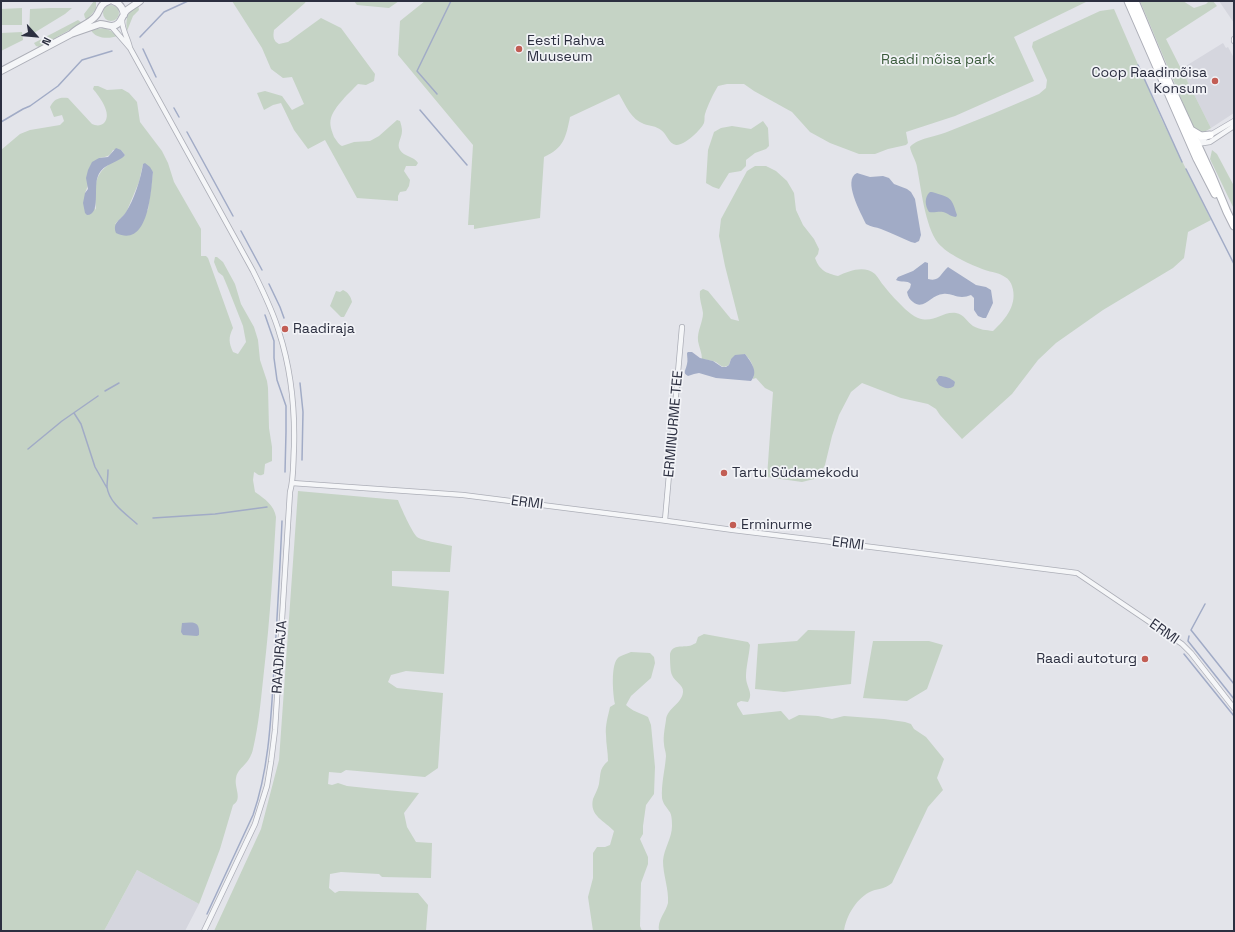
<!DOCTYPE html>
<html>
<head>
<meta charset="utf-8">
<style>
	body { margin:0 }
	#map { position:relative; width:1235px; height:932px; overflow:hidden; background:#e3e4ea; font-family:"Space Grotesk",sans-serif }
	canvas { display:block }
	.frame { position:absolute; inset:0; border:2px solid #2c2f40; pointer-events:none }
	.north { position:absolute; left:16px; top:16px; width:40px; height:40px; -webkit-text-stroke:3px #f2f3f7; paint-order:stroke; rotate:117deg; font-size:11px; font-weight:700; line-height:16px; text-align:center; color:#2c2f40 }
	.north::after { content:''; display:block; margin:auto; width:14px; height:18px; background:#2c2f40; clip-path:polygon(50% 0,100% 100%,50% 72%,0 100%) }
</style>
</head>
<body>
<div id="map">
<canvas width="1235" height="932"></canvas>
<div class="frame"></div>
<div class="north">N</div>
</div>
<script>
const g = document.querySelector('canvas').getContext('2d');
g.lineJoin = 'round';
function fill(path, color) { g.fillStyle = color; g.fill(path, 'evenodd'); }
function trace(path, color, width, dash) { g.strokeStyle = color; g.lineWidth = width; g.lineCap = dash ? 'butt' : 'round'; g.setLineDash(dash || []); g.stroke(path); }
function label(font, color, halo, rows, align = 'center') {
  g.font = font + ' "Space Grotesk",sans-serif'; g.lineWidth = 3.5; g.setLineDash([]); g.textBaseline = 'middle'; g.strokeStyle = halo; g.fillStyle = color; for (const [text, x, y, turn = 0] of rows) {
    g.save(); g.translate(x, y); g.rotate((+turn || 0) * Math.PI / 180); g.textAlign = isNaN(turn) ? turn : align; if (halo) g.strokeText(text, 0, 0); g.fillText(text, 0, 0); g.restore();
  }
}
fill(new Path2D(`
	M1219 1H1234V23Z
	M1223 43 1226 48 1228 47 1234 58V113L1211 128 1181 69Z
	M137 870 199 904 185 931H104Z`), '#d5d6de');
fill(new Path2D(`
	M94 1H96V9L87 20 85 18 84 14Z
	M232 1H306L305 3 274 30C273 36 273 41 279 44L288 42 321 18 341 28 375 74 374 81 366 85 358 84C350 92 334 107 331 118 329 125 332 131 334 137 337 141 338 144 342 146L354 142 370 141 379 136 397 120 400 121C401 124 402 128 402 131 402 138 396 144 400 150 404 157 414 156 418 163L416 166H406L404 171 410 180 409 186 406 191 400 192 398 196V201L357 198 325 140 308 149 294 130 281 103 273 105 264 110 257 93 265 91 282 96 292 110 304 104 292 77 283 78 271 69 262 48Z
	M354 1H399L389 8 357 5Z
	M425 1H1088L1014 37 1034 81 955 116 906 132 908 143 906 145 888 149 875 154H859L830 143 810 132 792 112 754 91 744 84H727L718 86C713 94 708 105 705 114 704 117 705 120 704 123 701 130 684 146 676 145 668 143 667 134 661 130 656 126 650 126 644 124 631 119 626 106 619 94L570 117C566 137 564 148 544 157L540 218 474 229V225H468L473 145 398 55 400 21Z
	M1140 1H1183L1194 8 1206 4 1209 1H1213L1217 6 1166 39 1211 128C1204 133 1199 133 1193 127Z
	M138 4 139 10 133 16 127 31C125 17 128 12 138 4Z
	M103 13a8 8 0 1 1 16 0a8 8 0 1 1-16 0Z
	M22 8V25H1V9Z
	M50 8H72L65 14 29 36 30 9Z
	M1114 9 1162 120 1211 220 1188 232 1184 258 1173 268 1103 310 1056 343 1038 360 1012 394 962 439 940 415 936 409 928 404 901 398 862 383 851 392 839 415 832 436 825 465 818 478 802 482 767 477 773 392 765 388 756 378 753 379C755 367 752 362 745 354L731 359 729 365C720 370 721 363 713 361 710 360 706 360 702 359 702 353 699 347 698 341 697 331 703 322 703 313 702 305 699 299 700 291L703 289 708 291 731 319 739 321 725 266 719 236 721 219 747 171 755 166H766L776 171 787 181 794 193 796 210 803 225 814 239 819 249 818 254 815 258C820 271 826 273 838 276 849 271 864 265 875 274 879 278 881 283 884 286 890 294 898 302 905 309 909 312 913 316 918 318 934 324 942 311 956 313 964 314 967 322 973 326 980 330 986 330 993 331 1006 319 1018 304 1012 286 1011 283 1009 279 1005 277 1000 273 991 272 985 270 971 265 947 254 938 243 925 226 921 188 917 167 916 160 911 154 910 147 916 139 937 136 947 132 978 120 1009 107 1039 94L1046 88 1047 80 1032 47 1033 42 1100 11Z
	M78 20 82 23 39 47 36 46 34 43Z
	M104 28 111 31 117 36C110 39 95 39 91 30Z
	M22 32 23 40 1 51V33Z
	M94 86H98L107 90 122 89 129 93 137 102 140 122 162 151 168 163 174 182 201 229V256H206L208 258 233 328C228 338 229 343 233 352L238 354 246 342 243 326 228 288 223 276 218 272 214 262 215 257H217L223 262 235 284 241 304 254 327 258 340 260 360 267 381 268 388 269 428 272 447V461L265 464 264 474C259 477 258 474 254 472L253 480 255 492C265 499 274 505 276 517 273 569 270 620 264 671 261 698 259 724 253 749 252 754 249 760 246 763 242 768 237 771 236 778 234 788 243 799 233 805L220 849 199 904 137 870 104 931H1V150L20 134 30 130 60 125 64 121 62 115 54 117 50 107C54 99 59 97 68 98L92 124C96 126 101 126 104 123 113 114 99 96 93 89ZM113 150H121L125 155C121 159 116 160 111 163 92 175 95 190 96 210L85 193 99 158C107 157 110 156 113 150ZM143 164 153 172 148 210 115 224 126 213 139 182Z
	M763 121 768 128 769 146 766 149 755 153 746 160V166L741 171 729 173 719 189 713 187 706 183 708 150 714 132 721 128 732 126 751 129Z
	M1212 150 1217 154 1234 186V209L1210 159Z
	M343 290C348 292 351 297 352 302L344 317H341L330 306 336 291 340 292Z
	M298 491 398 500C401 508 412 532 417 537 423 541 444 544 452 546L450 572 392 571V586L449 591 444 674 406 671 391 675 388 682 397 688 443 693 438 768 425 777 346 770 341 773 329 772 328 784 332 785 338 783 347 786 375 789 419 793 404 813 407 827 416 842 432 843 431 878 382 877 379 874 341 872 330 874 329 888 335 893 339 891 418 893 428 905 426 931H214L261 829 279 760Z
	M808 630 855 631 851 684 784 692 755 689 758 644 797 641Z
	M704 634 748 642 750 645C749 656 746 667 746 677 746 687 754 693 748 702L741 701 737 703V705L743 715 781 711 789 720 799 715 818 716 832 719 844 716 884 719 905 722 911 724 914 729 926 737 944 759 937 778 943 790 928 807 892 883C883 890 880 888 872 891 857 897 846 916 844 931H659C657 920 666 912 668 903 669 889 663 875 663 861 664 848 672 838 672 826 672 822 672 814 669 811 666 806 663 804 662 798 661 784 665 770 666 756 666 752 664 748 664 744 663 736 665 727 666 720 667 708 682 704 683 692 684 685 674 681 672 675 670 672 670 657 670 654 672 645 681 647 688 646 691 646 693 644 696 643L698 637Z
	M873 641H929L943 645 927 689 907 701 863 698Z
	M631 652 650 653 654 657 655 663 651 678 631 696 626 705C632 711 640 713 648 717L651 725 655 767 654 794 646 805 643 826V834L640 839 648 857V864L641 883 640 926 642 931H593L588 897 593 878V853L597 847H605L610 845 614 831C605 821 589 816 593 799 595 794 598 789 599 784 601 773 599 769 608 761 608 752 606 744 606 735 605 726 608 716 610 707L615 704C613 695 610 663 619 657 622 655 627 654 631 652Z`), '#c5d3c5');
fill(new Path2D(`
	M116 148 121 150 125 155C119 163 103 163 98 176 93 187 101 215 87 215L85 213 83 203 85 193 88 189 86 178 88 170 92 162 99 158 108 157Z
	M145 163 150 167 153 172C151 190 149 249 116 233 112 222 121 220 126 212 134 200 141 178 143 164Z
	M857 173 870 177 883 176 889 178 894 184 907 189 911 192 915 199 921 235 919 241 915 243 911 242C901 238 892 233 881 229 876 227 871 227 866 224 861 213 842 180 857 173Z
	M930 192H932C951 198 951 196 957 215L956 217C951 217 948 213 943 212 939 211 934 213 929 212 925 206 924 197 930 192Z
	M925 262 928 263V279C940 282 940 274 948 267L976 285 986 287 991 290 993 303 986 318H983L978 316 974 310V298L971 295C968 296 965 297 962 297 955 297 950 293 943 294 932 294 924 311 913 302 910 300 908 297 907 292L910 288 911 284C907 280 901 283 896 280L898 277 913 271Z
	M688 352H692L700 358 713 361 722 367H726L729 365 731 359 735 355 745 354C751 362 759 372 751 381L716 378 699 373 694 374 688 376C682 373 686 370 687 364 688 361 687 356 687 353Z
	M939 376C945 376 951 378 955 382L954 386C949 390 944 388 939 385L936 380Z
	M182 623C194 622 200 621 199 635L197 636 183 635 181 632Z`), '#a1abc6');
trace(new Path2D(`
	M140 37 164 12 188 1
	M143 49 156 77
	M1138 65 1182 162
	M437 94 417 71 451 1
	M174 108 179 117
	M420 110 467 165
	M1 122 23 109 30 106 58 86 82 60 112 51
	M187 132 233 216
	M1186 169 1234 264
	M241 231 262 270
	M269 284 280 307 284 318
	M265 315 274 341V358L277 380 286 406V432L285 472
	M300 383 303 412 302 460
	M105 391 119 383
	M74 413 81 424 95 467 107 488
	M28 449 62 421 98 396
	M108 470C108 476 107 482 107 487 109 503 126 514 137 524
	M153 518 215 514 267 507
	M1205 604 1191 630 1234 684
	M1189 636 1188 641 1234 699
	M1184 654 1234 716
	M207 914 253 815C269 769 271 718 274 669 277 619 280 570 282 521`), '#a1abc6', 1.5);
const minor = new Path2D(`
	M122 20C122 30 128 38 130 48L253 271C263 291 273 311 279 332 291 369 295 409 294 447 293 462 294 478 290 492L275 730 271 762 267 786 255 824 204 931
	M111 26 130 48
	M1234 39V41
	M1197 144 1210 142 1234 126
	M1197 144 1200 141 1234 121
	M292 483 463 495 660 520 733 530 832 542 1077 573 1182 644 1191 653 1234 708
	M665 520 682 327`);
const tertiary = new Path2D(`
	M113 1C120 3 123 8 124 15
	M71 34C78 27 88 24 95 17 101 11 98 5 109 1
	M1 71 71 34 100 24C104 24 108 26 112 26 122 25 121 16 127 10 131 7 136 4 140 1`);
const secondary = new Path2D(`
	M1128 1 1197 159 1215 194
	M1135 1 1170 85 1212 176 1227 212 1234 226
	M1191 130 1201 136 1210 135`);
trace(minor, '#acaeb7', 6);
trace(tertiary, '#acaeb7', 8);
trace(secondary, '#acaeb7', 9);
trace(minor, '#f5f6f8', 4.5);
trace(tertiary, '#f5f6f8', 6);
trace(secondary, '#fff', 7);
for (const [x, y, r, color] of [
	[519,49,4,"#c25d54"],
	[1215,81,4,"#c25d54"],
	[285,329,4,"#c25d54"],
	[724,473,4,"#c25d54"],
	[733,525,4,"#c25d54"],
	[1145,659,4,"#c25d54"]
]) { const dot = new Path2D(); dot.arc(x, y, r, 0, 2 * Math.PI); g.fillStyle = color; g.fill(dot); trace(dot, '#f2f3f7', 1.5); }
label('14px', '#2c2f40', '#f2f3f7', [
	["Eesti Rahva",527,41],
	["Muuseum",527,57],
	["Coop Raadimõisa",1207,73,"right"],
	["Konsum",1207,89,"right"],
	["Raadiraja",293,329],
	["Tartu Südamekodu",732,473],
	["Erminurme",741,525],
	["Raadi autoturg",1137,659,"right"]
], 'left');
label('14px', '#3b5b3c', '#f2f3f7', [
	["Raadi mõisa park",938,60]
]);
label('14px', '#2c2f40', '#f2f3f7', [
	["ERMINURME TEE",674,424,-85],
	["ERMI",527,503,7],
	["ERMI",848,544,7],
	["ERMI",1164,632,35],
	["RAADIRAJA",280,657,-86]
]);
</script>
</body>
</html>
